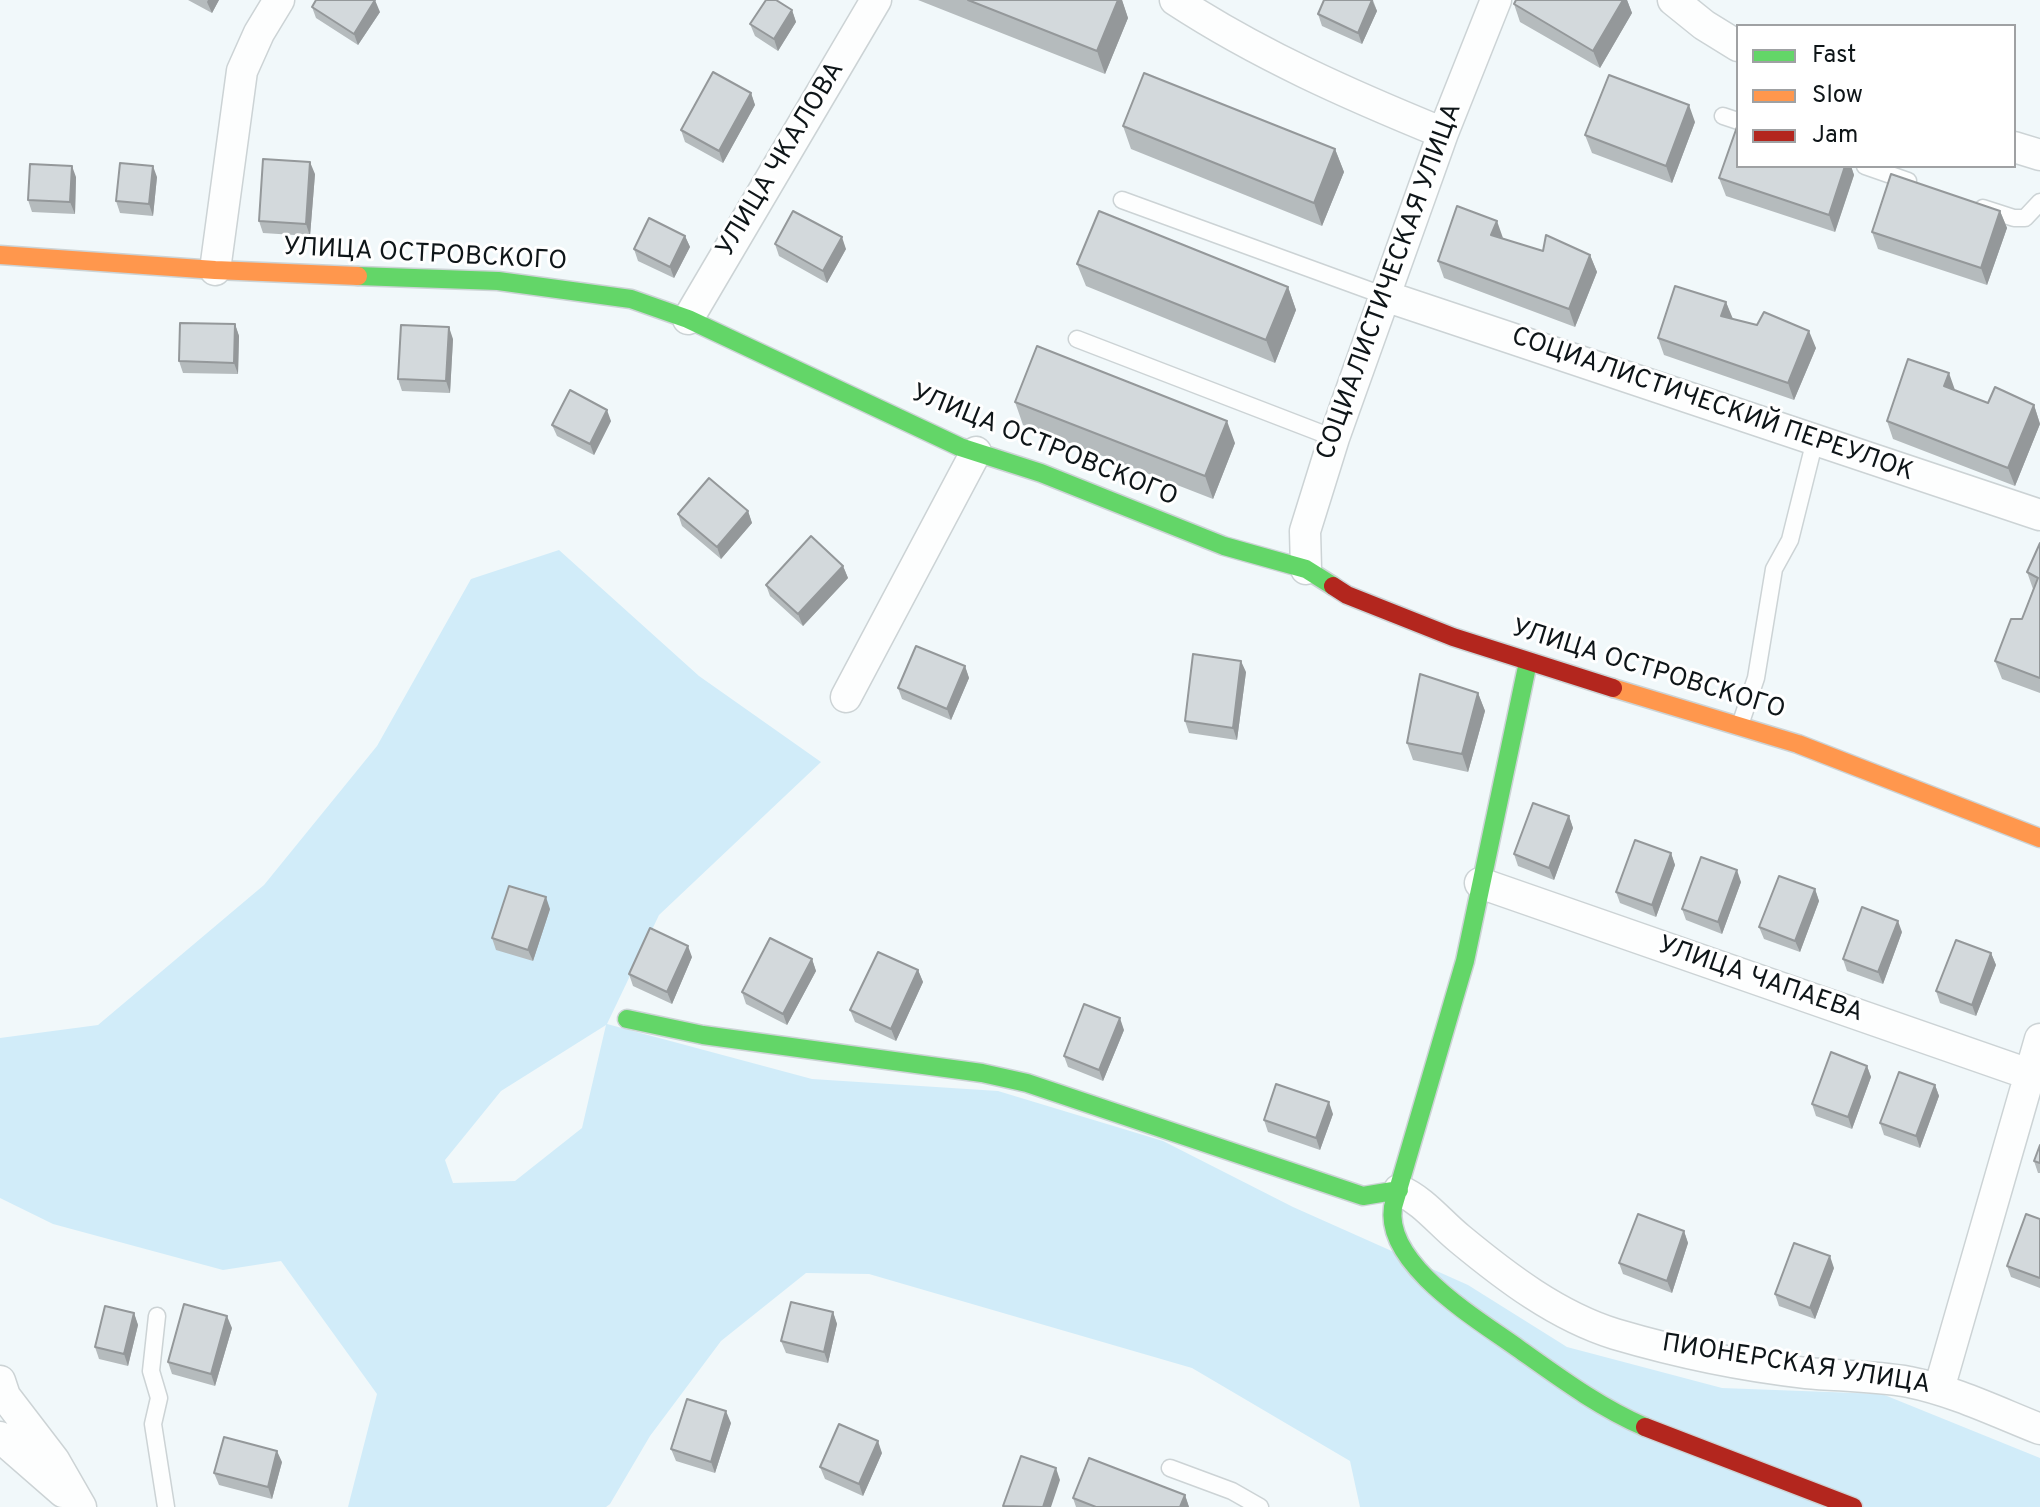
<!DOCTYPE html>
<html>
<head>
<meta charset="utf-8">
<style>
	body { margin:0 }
	#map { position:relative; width:2040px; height:1507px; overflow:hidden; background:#f1f8fa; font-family:Overpass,sans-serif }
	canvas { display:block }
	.legend { position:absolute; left:1736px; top:24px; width:280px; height:144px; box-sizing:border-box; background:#fff; border:2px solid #9fa1a3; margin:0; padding:10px 14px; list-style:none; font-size:24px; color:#0e1518 }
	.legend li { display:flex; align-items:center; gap:16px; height:40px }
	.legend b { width:40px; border:2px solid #9fa1a3 }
</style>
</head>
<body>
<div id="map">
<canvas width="2040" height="1507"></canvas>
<ul class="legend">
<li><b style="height:10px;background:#63d668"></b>Fast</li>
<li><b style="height:10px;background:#ff974d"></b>Slow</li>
<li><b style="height:10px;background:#b3261e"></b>Jam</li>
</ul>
</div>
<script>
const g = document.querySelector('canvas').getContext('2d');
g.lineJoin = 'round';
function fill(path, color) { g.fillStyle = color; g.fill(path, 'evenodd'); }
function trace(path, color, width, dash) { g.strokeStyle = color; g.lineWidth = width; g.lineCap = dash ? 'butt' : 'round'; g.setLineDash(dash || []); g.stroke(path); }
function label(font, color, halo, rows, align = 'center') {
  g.font = font + ' Overpass,sans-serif'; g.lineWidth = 6; g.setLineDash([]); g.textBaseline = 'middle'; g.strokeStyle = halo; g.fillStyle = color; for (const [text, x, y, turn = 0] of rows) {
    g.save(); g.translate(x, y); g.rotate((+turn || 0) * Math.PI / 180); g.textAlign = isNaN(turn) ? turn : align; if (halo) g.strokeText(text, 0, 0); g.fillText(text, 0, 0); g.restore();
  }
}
fill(new Path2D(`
	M559 550 699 676 821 762 659 915 607 1024 812 1079 998 1091 1163 1141 1293 1207 1468 1285 1567 1347 1722 1388 1882 1394 2040 1458V1507H1360L1350 1461 1192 1368 869 1274 806 1273 721 1341 650 1436 610 1504 606 1507H348L377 1394 281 1261 223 1270 53 1224 0 1198V1038L98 1025 264 885 377 746 471 579ZM606 1025 582 1128 515 1181 453 1183 445 1160 501 1091Z`), '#d1ecf9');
const lane = new Path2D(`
	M1723 116 1738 121
	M1865 166 1908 181
	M1122 200 1385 296
	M1983 208 2014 218H2025L2040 202
	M1077 339 1334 438
	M1740 725 1756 678 1774 569 1790 540 1815 440
	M157 1316 151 1371 159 1398 153 1424 166 1507
	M1170 1468 1232 1491 1260 1507`);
const street = new Path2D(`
	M1175 0C1259 55 1350 95 1443 133
	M1673 0 1704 25 1738 46
	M2014 147 2040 155
	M215 270 242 71 259 33 279 0
	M1385 296 2040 515
	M688 319 876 0
	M1306 569 1305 531 1334 438 1443 133 1496 0
	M846 697 976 452
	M1480 883 2040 1078
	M1399 1190C1424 1201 1439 1222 1460 1239 1506 1277 1557 1316 1615 1334 1676 1352 1742 1366 1806 1373 1840 1376 1875 1376 1909 1382 1954 1391 1997 1412 2040 1429
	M0 1381 5 1396 54 1460 81 1507
	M1939 1389 2040 1039
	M0 1437 63 1492`);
const fast = new Path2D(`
	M358 276 498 281 631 299 688 319 960 447 1041 473 1224 546 1306 569 1333 586
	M1528 662 1465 961 1393 1207C1384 1265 1479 1320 1519 1349 1560 1378 1599 1407 1645 1427
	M627 1019 703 1035 982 1073 1027 1083 1363 1196 1399 1190`);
const slow = new Path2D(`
	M0 255 215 270 358 276
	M1613 688 1798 744 2040 838`);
const jam = new Path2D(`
	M1333 586 1347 595 1453 637 1613 688
	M1645 1427 1853 1507`);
trace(lane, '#ccd3d5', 19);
trace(street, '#ccd3d5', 33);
trace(fast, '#ccd3d5', 21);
trace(slow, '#ccd3d5', 21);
trace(jam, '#ccd3d5', 21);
trace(lane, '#fdfefe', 16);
trace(street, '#fdfefe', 30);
trace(fast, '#63d668', 18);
trace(slow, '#ff974d', 18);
trace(jam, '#b3261e', 18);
fill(new Path2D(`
	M188 0H219L212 13Z
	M918 0H1122L1128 18 1105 74Z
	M1324 0H1373L1377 11 1362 44 1322 26 1318 14Z
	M1516 0H1627L1632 13 1600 68 1520 22 1514 4Z
	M312 7 380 12 358 45 316 18Z
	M792 10 796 22 778 51 755 36 750 24Z
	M751 93 755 105 723 163 685 142 681 130Z
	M1695 122 1672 183 1592 153 1585 135Z
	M1123 126 1335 149 1344 172 1322 226 1131 149Z
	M1738 166H1851L1854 175 1835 232 1726 196 1719 178Z
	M315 174 310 236 263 233 259 221Z
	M76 177 75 214 32 212 28 200Z
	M157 177 153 216 120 213 116 201Z
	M2000 211 2007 228 1987 285 1878 249 1872 232Z
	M685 236 690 247 674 278 638 261 634 249Z
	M1503 239 1543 251 1590 255 1597 272 1575 327 1444 278 1438 261Z
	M775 244 846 249 827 283 779 256Z
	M1077 264 1288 287 1296 310 1275 363 1086 286Z
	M1726 302 1732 319 1757 325 1816 348 1794 400 1664 355 1658 338Z
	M235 324 239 336 238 374 183 373 179 361Z
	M453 339 450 393 402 391 398 379Z
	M1955 390 1988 403 2034 405 2040 424 2015 486 1893 439 1887 421Z
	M1015 402 1235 443 1213 499 1023 425Z
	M611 421 594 455 557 436 552 425Z
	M748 511 752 523 721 559 682 526 678 514Z
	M2040 543V693L2002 679 1995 661 2022 619 2033 589 2027 572Z
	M843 566 848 578 803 626 770 596 766 585Z
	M965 666 969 678 951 720 902 699 898 688Z
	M1246 672 1237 740 1189 733 1185 721Z
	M1478 693 1485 711 1468 772 1413 760 1407 743Z
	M1569 816 1573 828 1554 880 1518 866 1514 854Z
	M1671 853 1675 865 1656 917 1620 903 1616 892Z
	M1741 882 1722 934 1686 920 1682 909Z
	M1815 889 1819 901 1800 952 1764 939 1759 927Z
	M550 909 533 961 496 950 492 938Z
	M1902 932 1883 984 1847 971 1843 959Z
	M1991 953 1996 965 1976 1016 1940 1003 1936 991Z
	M692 957 672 1004 633 986 629 974Z
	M812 959 816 971 787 1025 746 1004 742 992Z
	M918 970 923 982 896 1041 855 1022 850 1010Z
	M1124 1030 1103 1081 1068 1067 1064 1056Z
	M1867 1066 1871 1077 1852 1129 1816 1116 1812 1104Z
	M1935 1085 1939 1096 1920 1148 1884 1135 1880 1123Z
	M1333 1114 1320 1150 1268 1132 1264 1120Z
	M2040 1145V1173H2038L2034 1161Z
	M2040 1219V1288L2011 1277 2007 1266Z
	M1684 1231 1688 1243 1672 1293 1623 1274 1619 1263Z
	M1834 1268 1815 1319 1779 1306 1775 1294Z
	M833 1312 837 1324 828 1363 786 1353 781 1341Z
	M134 1313 138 1325 128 1366 99 1359 95 1347Z
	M232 1328 215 1386 172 1374 168 1362Z
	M731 1423 715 1473 676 1461 671 1449Z
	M882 1453 863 1496 825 1479 820 1467Z
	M282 1462 272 1499 219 1485 214 1473Z
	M1185 1495 1189 1507H1076L1073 1498Z`), '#b5bbbd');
fill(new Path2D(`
	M208 0H219L212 13 207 2Z
	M375 0 380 12 358 45 354 34Z
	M1118 0H1122L1128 18 1105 74 1097 51Z
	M1372 0 1377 11 1362 44 1358 33Z
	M1623 0H1627L1632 13 1600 68 1593 51Z
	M792 10 796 22 778 51 774 39Z
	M751 93 755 105 723 163 719 151Z
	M1689 105 1695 122 1672 183 1666 166Z
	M1335 149 1344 172 1322 226 1314 203Z
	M310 162 315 174 310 236 306 224Z
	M72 166 76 177 75 214 70 202Z
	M153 166 157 177 153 216 149 204Z
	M1845 166H1851L1854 175 1835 232 1829 215Z
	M2000 211 2007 228 1987 285 1981 268Z
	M1497 221 1503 238 1491 235Z
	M685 236 690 247 674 278 670 267Z
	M842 237 846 249 827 283 823 271Z
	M1590 255 1597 272 1575 327 1569 309Z
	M1288 287 1296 310 1275 363 1266 340Z
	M1726 302 1733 319 1721 316Z
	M235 324 239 336 238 374 234 363Z
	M449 327 453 339 450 393 446 381Z
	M1809 331 1816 348 1794 400 1788 383Z
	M1949 373 1955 390 1944 386Z
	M2034 405 2040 424 2015 486 2008 468Z
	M607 410 611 421 594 455 590 444Z
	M1227 421 1235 443 1213 499 1205 476Z
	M748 511 752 523 721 559 717 547Z
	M843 566 848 578 803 626 798 614Z
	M1241 661 1246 672 1237 740 1233 728Z
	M965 666 969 678 951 720 947 709Z
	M1478 693 1485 711 1468 772 1462 754Z
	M1569 816 1573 828 1554 880 1549 868Z
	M1671 853 1675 865 1656 917 1652 905Z
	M1737 870 1741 882 1722 934 1718 922Z
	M1815 889 1819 901 1800 952 1795 941Z
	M546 897 550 909 533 961 528 950Z
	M1898 921 1902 932 1883 984 1878 972Z
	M688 946 692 957 672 1004 667 992Z
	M1991 953 1996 965 1976 1016 1972 1005Z
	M812 959 816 971 787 1025 783 1014Z
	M918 970 923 982 896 1041 891 1029Z
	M1120 1018 1124 1030 1103 1081 1099 1070Z
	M1867 1066 1871 1077 1852 1129 1848 1117Z
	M1935 1085 1939 1096 1920 1148 1916 1136Z
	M1329 1102 1333 1114 1320 1150 1316 1138Z
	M1684 1231 1688 1243 1672 1293 1667 1281Z
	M1830 1256 1834 1268 1815 1319 1810 1308Z
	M833 1312 837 1324 828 1363 824 1352Z
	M134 1313 138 1325 128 1366 124 1354Z
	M227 1316 232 1328 215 1386 211 1374Z
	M726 1411 731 1423 715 1473 711 1462Z
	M878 1441 882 1453 863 1496 859 1484Z
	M277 1451 282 1462 272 1499 268 1487Z
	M1056 1468 1060 1480 1051 1507H1043Z
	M1185 1495 1189 1507H1180Z`), '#94989a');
const building = new Path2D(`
	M316 0H375L354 34 312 7Z
	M766 0H776L792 10 774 39 750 24Z
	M968 0H1118L1097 51Z
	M1324 0H1372L1358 33 1318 14Z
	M1516 0H1623L1593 51 1514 4Z
	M713 72 751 93 719 151 681 130Z
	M1144 73 1335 149 1314 203 1123 126Z
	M1609 75 1689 105 1666 166 1585 135Z
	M1738 124V166H1845L1829 215 1719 178Z
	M263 159 310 162 306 224 259 221Z
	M120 163 153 166 149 204 116 201Z
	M30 164 72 166 70 202 28 200Z
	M1891 174 2000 211 1981 268 1872 232Z
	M1457 206 1497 221 1491 235 1543 251 1546 235 1590 255 1569 309 1438 261Z
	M793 211 842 237 823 271 775 244Z
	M1099 211 1288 287 1266 340 1077 264Z
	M649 218 685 236 670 267 634 249Z
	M1675 286 1726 302 1721 316 1757 325 1764 312 1809 331 1788 383 1658 338Z
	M180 323 235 324 234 363 179 361Z
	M401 325 449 327 446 381 398 379Z
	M1037 346 1227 421 1205 476 1015 402Z
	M1908 359 1949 373 1944 386 1988 403 1995 387 2034 405 2008 468 1887 421Z
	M570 390 607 410 590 444 552 425Z
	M709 478 748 511 717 547 678 514Z
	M811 536 843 566 798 614 766 585Z
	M2040 543V678L1995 661 2011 619H2022L2038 578 2027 572Z
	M916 646 965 666 947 709 898 688Z
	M1193 654 1241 661 1233 728 1185 721Z
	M1420 674 1478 693 1462 754 1407 743Z
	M1533 803 1569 816 1549 868 1514 854Z
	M1635 840 1671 853 1652 905 1616 892Z
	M1701 857 1737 870 1718 922 1682 909Z
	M1779 876 1815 889 1795 941 1759 927Z
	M509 886 546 897 528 950 492 938Z
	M1862 907 1898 921 1878 972 1843 959Z
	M650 928 688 946 667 992 629 974Z
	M770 938 812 959 783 1014 742 992Z
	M1956 940 1991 953 1972 1005 1936 991Z
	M878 952 918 970 891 1029 850 1010Z
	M1084 1004 1120 1018 1099 1070 1064 1056Z
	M1831 1052 1867 1066 1848 1117 1812 1104Z
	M1899 1072 1935 1085 1916 1136 1880 1123Z
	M1276 1084 1329 1102 1316 1138 1264 1120Z
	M2040 1145V1163L2034 1161Z
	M1638 1214 1684 1231 1667 1281 1619 1263Z
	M2026 1214 2040 1219V1278L2007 1266Z
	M1794 1243 1830 1256 1810 1308 1775 1294Z
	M791 1302 833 1312 824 1352 781 1341Z
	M184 1304 227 1316 211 1374 168 1362Z
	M105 1306 134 1313 124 1354 95 1347Z
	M687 1399 726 1411 711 1462 671 1449Z
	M839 1424 878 1441 859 1484 820 1467Z
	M224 1437 277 1451 268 1487 214 1473Z
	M1021 1456 1056 1468 1043 1507 1003 1506Z
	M1089 1458 1185 1495 1180 1507H1096L1073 1498Z`);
fill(building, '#d3d9dc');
trace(building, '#94989a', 2);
label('26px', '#0e1518', '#fff', [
	["УЛИЦА ЧКАЛОВА",782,160,-59],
	["УЛИЦА ОСТРОВСКОГО",425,256,3],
	["СОЦИАЛИСТИЧЕСКАЯ УЛИЦА",1391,282,-70],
	["СОЦИАЛИСТИЧЕСКИЙ ПЕРЕУЛОК",1712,406,19],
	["УЛИЦА ОСТРОВСКОГО",1044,447,22],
	["УЛИЦА ОСТРОВСКОГО",1648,671,17],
	["УЛИЦА ЧАПАЕВА",1760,981,19],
	["ПИОНЕРСКАЯ УЛИЦА",1796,1366,9]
]);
</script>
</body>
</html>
